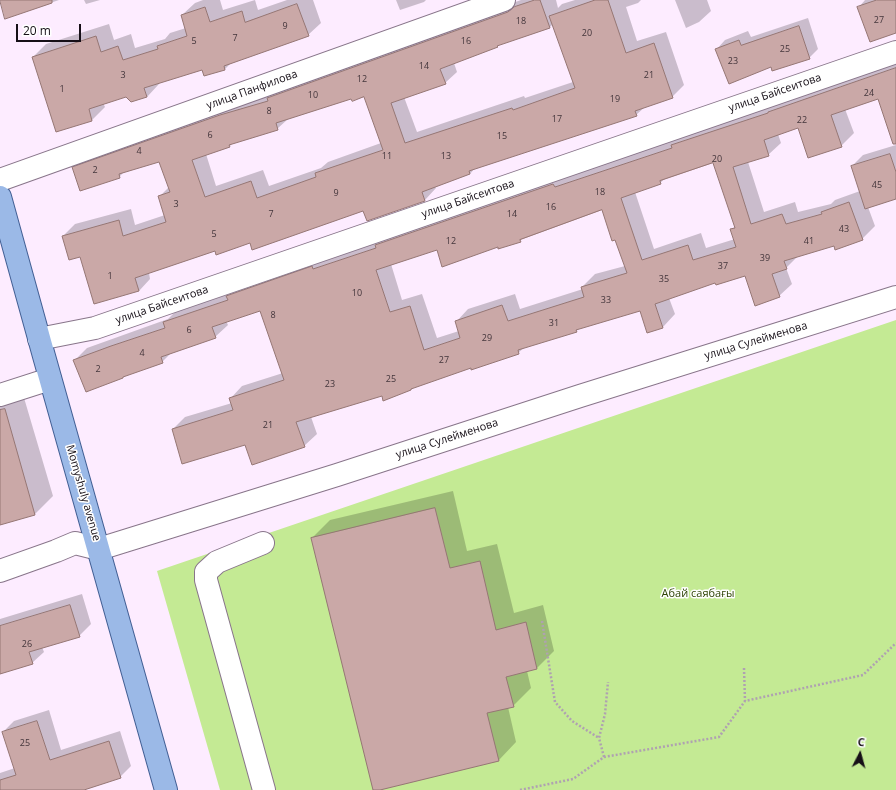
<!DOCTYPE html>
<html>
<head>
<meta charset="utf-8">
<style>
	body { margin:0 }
	#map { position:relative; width:896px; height:790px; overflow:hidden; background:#fdecff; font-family:"Open Sans",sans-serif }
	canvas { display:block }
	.north { position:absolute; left:840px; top:734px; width:40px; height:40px; -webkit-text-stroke:3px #fff; paint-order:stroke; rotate:6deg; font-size:11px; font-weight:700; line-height:16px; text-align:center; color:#160f17 }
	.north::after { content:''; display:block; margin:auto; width:14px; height:18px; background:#160f17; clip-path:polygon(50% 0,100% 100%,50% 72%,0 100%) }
	.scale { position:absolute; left:16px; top:24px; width:65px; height:18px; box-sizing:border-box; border:2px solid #160f17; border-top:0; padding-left:5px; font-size:12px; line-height:14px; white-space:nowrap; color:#160f17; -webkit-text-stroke:3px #fff; paint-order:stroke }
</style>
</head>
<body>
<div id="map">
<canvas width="896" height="790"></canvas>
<div class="north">С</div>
<div class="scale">20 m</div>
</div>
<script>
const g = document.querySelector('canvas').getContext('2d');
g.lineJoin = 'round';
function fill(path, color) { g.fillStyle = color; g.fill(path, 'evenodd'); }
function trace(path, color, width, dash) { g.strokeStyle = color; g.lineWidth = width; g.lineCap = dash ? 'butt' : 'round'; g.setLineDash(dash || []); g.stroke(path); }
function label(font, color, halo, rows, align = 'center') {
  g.font = font + ' "Open Sans",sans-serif'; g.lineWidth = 3; g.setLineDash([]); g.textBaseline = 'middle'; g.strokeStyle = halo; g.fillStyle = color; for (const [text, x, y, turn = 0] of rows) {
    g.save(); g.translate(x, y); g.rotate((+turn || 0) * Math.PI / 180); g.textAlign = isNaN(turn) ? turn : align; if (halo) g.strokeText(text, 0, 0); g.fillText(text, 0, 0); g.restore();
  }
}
fill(new Path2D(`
	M896 320V790H220L157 571Z`), '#c4ea94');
fill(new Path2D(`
	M0 0H59L6 18Z
	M84 0H100L86 4Z
	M203 0H220L223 10 255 0 258 10 287 0H313L321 23 308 35 231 63 225 69 202 68 159 83V84L147 97 127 96 103 103 105 107 92 120 56 131 33 57 46 44 109 24 114 40 131 34 135 48 165 39 170 33 186 28 182 15 195 3Z
	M396 0H426L424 2 400 10Z
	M521 0H556L558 8 562 4 575 0H641L638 3 626 7 637 41 666 32 684 85 672 97 646 106 636 115 475 168 470 174 435 186 436 188 425 200 364 210 250 242 215 250 149 273 150 279 139 291 81 255 63 236 75 224 131 209 135 225 165 215 159 197 169 187 160 160 125 171 119 177 73 168 85 156ZM553 24 573 82 525 98 524 96 417 132 404 97 445 83 457 72 454 63 499 44 549 28ZM365 96 381 143 328 162 321 168 269 186 263 170 216 186 206 154 230 146 233 142 277 129 288 119 352 98Z
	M675 0H707L711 11 699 22 686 28Z
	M865 0H896V32L859 7Z
	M808 18 818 49 809 58 771 66 716 50 725 40 748 31 751 37Z
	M896 61V114L878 98 845 109 854 133 841 146 798 127 778 134 781 143 768 155 748 162 764 212 795 202 798 212 831 204 835 200 860 191 852 166 863 155 896 145V198L868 207 875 226 862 239 834 245 798 256 786 268 792 284 779 296 745 274 716 282 669 298 675 314 663 327 648 332 640 310 579 328 576 331 525 347 518 353 471 366 414 386 411 390 382 395 311 417 317 434 304 446 245 444 173 429 185 417 232 403 230 399 242 386 283 373 261 309 226 321 228 325 215 337 172 352 162 362 75 360 87 348 168 319 177 310ZM714 162 735 226 732 230 735 239 706 248 701 233 654 249 635 192 660 183 667 177ZM602 208 615 239 625 266 595 274 582 287 583 289 520 309 515 294 468 309 456 322 459 331 437 338 422 294 402 300 391 264 437 249 498 246 520 241 523 237Z
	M22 391 53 496 35 514 0 524V397Z
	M453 491 467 551 497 544 514 613 543 605 554 651 537 668 527 671 531 688 513 706 508 707 516 742 499 760 374 790 312 538 330 520Z
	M82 594 91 624 79 636 42 647 44 652 32 663 0 673V619Z
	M49 710 61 750 120 731 131 766 120 777 80 790H0V773L15 768 3 732 14 721Z`), '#0003');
const building = new Path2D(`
	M0 0H52V3L5 19Z
	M535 0H540L550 28 497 46 498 47 440 69 446 84 391 103 405 143 512 108 513 110 575 88 549 16 595 0H608L626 53 654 43 673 98 635 111 637 116 469 171 470 174 422 192 425 201 367 221 363 211 252 250 250 243 216 255 215 251 135 278 139 291 94 304 80 257 69 260 62 236 119 220 123 236 166 222 158 196 170 192 159 162 119 174 120 178 80 191 72 167 220 115 268 101 267 98 508 12 514 7ZM364 97 383 150 315 173 316 177 257 198 251 181 205 197 192 160 230 147 229 145 278 130 276 123 351 99 352 101Z
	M877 0H896V33L870 42 857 7Z
	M297 4 309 36 224 66 225 70 204 76 202 70 144 88 147 97 131 102 126 97 89 109 92 121 56 132 32 57 96 36 101 52 118 46 123 60 158 49 157 46 187 36 181 15 205 7 210 22 242 11 245 22Z
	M799 26 810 59 772 71 771 67 729 84 715 49 739 40 741 45Z
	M896 68V144H893L878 99 831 115 842 147 808 158 798 128 764 140 769 156 733 167 751 224 782 214 786 224 822 214 821 212 849 202 863 240 835 250 834 246 784 261 787 269 772 274 780 297 755 306 745 276 716 285 715 283 655 304 663 328 647 333 640 311 576 330 577 332 518 350 519 354 471 370V368L411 389V390L383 401 382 396 296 422 305 447 252 465 245 445 182 464 172 429 233 410 229 398 284 380 260 311 212 327 216 338 161 357 163 363 123 377V378L86 392 73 360 111 346 165 328 163 322 228 300 226 296 312 266 313 269 376 248 375 245 553 184 555 187 672 148 671 145 768 113V112L840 87ZM713 163 735 228 730 229 736 247 693 260 688 245 642 260 621 198 661 184 660 181ZM602 210 612 241 615 240 627 273 581 287 584 297 508 321 502 305 455 321 460 338 424 350 410 306 390 312 376 270 437 250 442 267 498 247V249L521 242 520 240Z
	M890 154 896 172V199L865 209 851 166Z
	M5 409 35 515 0 525V410Z
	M435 508 450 568 480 561 496 630 526 622 537 669 506 677 514 707 487 713 499 761 380 790H373L311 538Z
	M70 605 80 637 29 652 33 664 0 674V626Z
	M37 721 50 760 109 741 121 778 84 790H0V780L16 775 2 732Z`);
fill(building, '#caa8a7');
trace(building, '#957674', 1);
const minor = new Path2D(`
	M0 180 504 0
	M39 339 95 328 896 52
	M0 395 50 379
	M263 543 217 562 206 572V580L264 790
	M0 571 56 551 75 543 99 549 337 475 580 396 896 297`);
const major = new Path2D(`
	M0 197C54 395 111 592 166 790`);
trace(minor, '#88758a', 24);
trace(major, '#425f94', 24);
trace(new Path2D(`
	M542 621 555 702 572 721 599 738
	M744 668 745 701
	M604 757 599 738 605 714 608 682
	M520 790 573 779 604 757 719 737 745 701 863 675 896 643`), '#afa1b1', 2.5, [2, 2]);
trace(minor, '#fff', 22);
trace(major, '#9bb9e7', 22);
label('9px', '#43353b', null, [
	["27",879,20],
	["18",521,21],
	["9",285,26],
	["20",587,33],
	["7",235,38],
	["5",194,41],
	["16",466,41],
	["25",785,49],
	["23",733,61],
	["14",424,66],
	["3",123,75],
	["21",649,75],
	["12",362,79],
	["1",62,89],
	["24",869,93],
	["10",313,95],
	["19",615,99],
	["8",269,111],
	["17",557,119],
	["22",802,120],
	["6",210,135],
	["15",502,136],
	["4",139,151],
	["11",387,156],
	["13",446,156],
	["20",717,159],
	["2",95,170],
	["45",877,185],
	["18",600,192],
	["9",336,193],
	["3",176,204],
	["16",551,207],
	["7",271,214],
	["14",512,214],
	["43",844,229],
	["5",214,234],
	["12",451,241],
	["41",809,241],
	["39",765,258],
	["37",723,266],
	["1",110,276],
	["35",664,279],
	["10",357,293],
	["33",606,300],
	["8",273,315],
	["31",554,323],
	["6",189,330],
	["29",487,338],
	["4",142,353],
	["27",444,360],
	["2",98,369],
	["25",391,379],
	["23",330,384],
	["21",268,425],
	["26",27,644],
	["25",25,743]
]);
label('11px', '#160f17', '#fff', [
	["улица Панфилова",252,90,-20],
	["улица Байсеитова",775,93,-19],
	["улица Байсеитова",468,199,-19],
	["улица Байсеитова",162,305,-19],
	["улица Сулейменова",756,341,-17],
	["улица Сулейменова",447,439,-18],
	["Momyshuly avenue",83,493,74]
]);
label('11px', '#2e4404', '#fff', [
	["Абай саябағы",698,594]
]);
</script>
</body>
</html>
